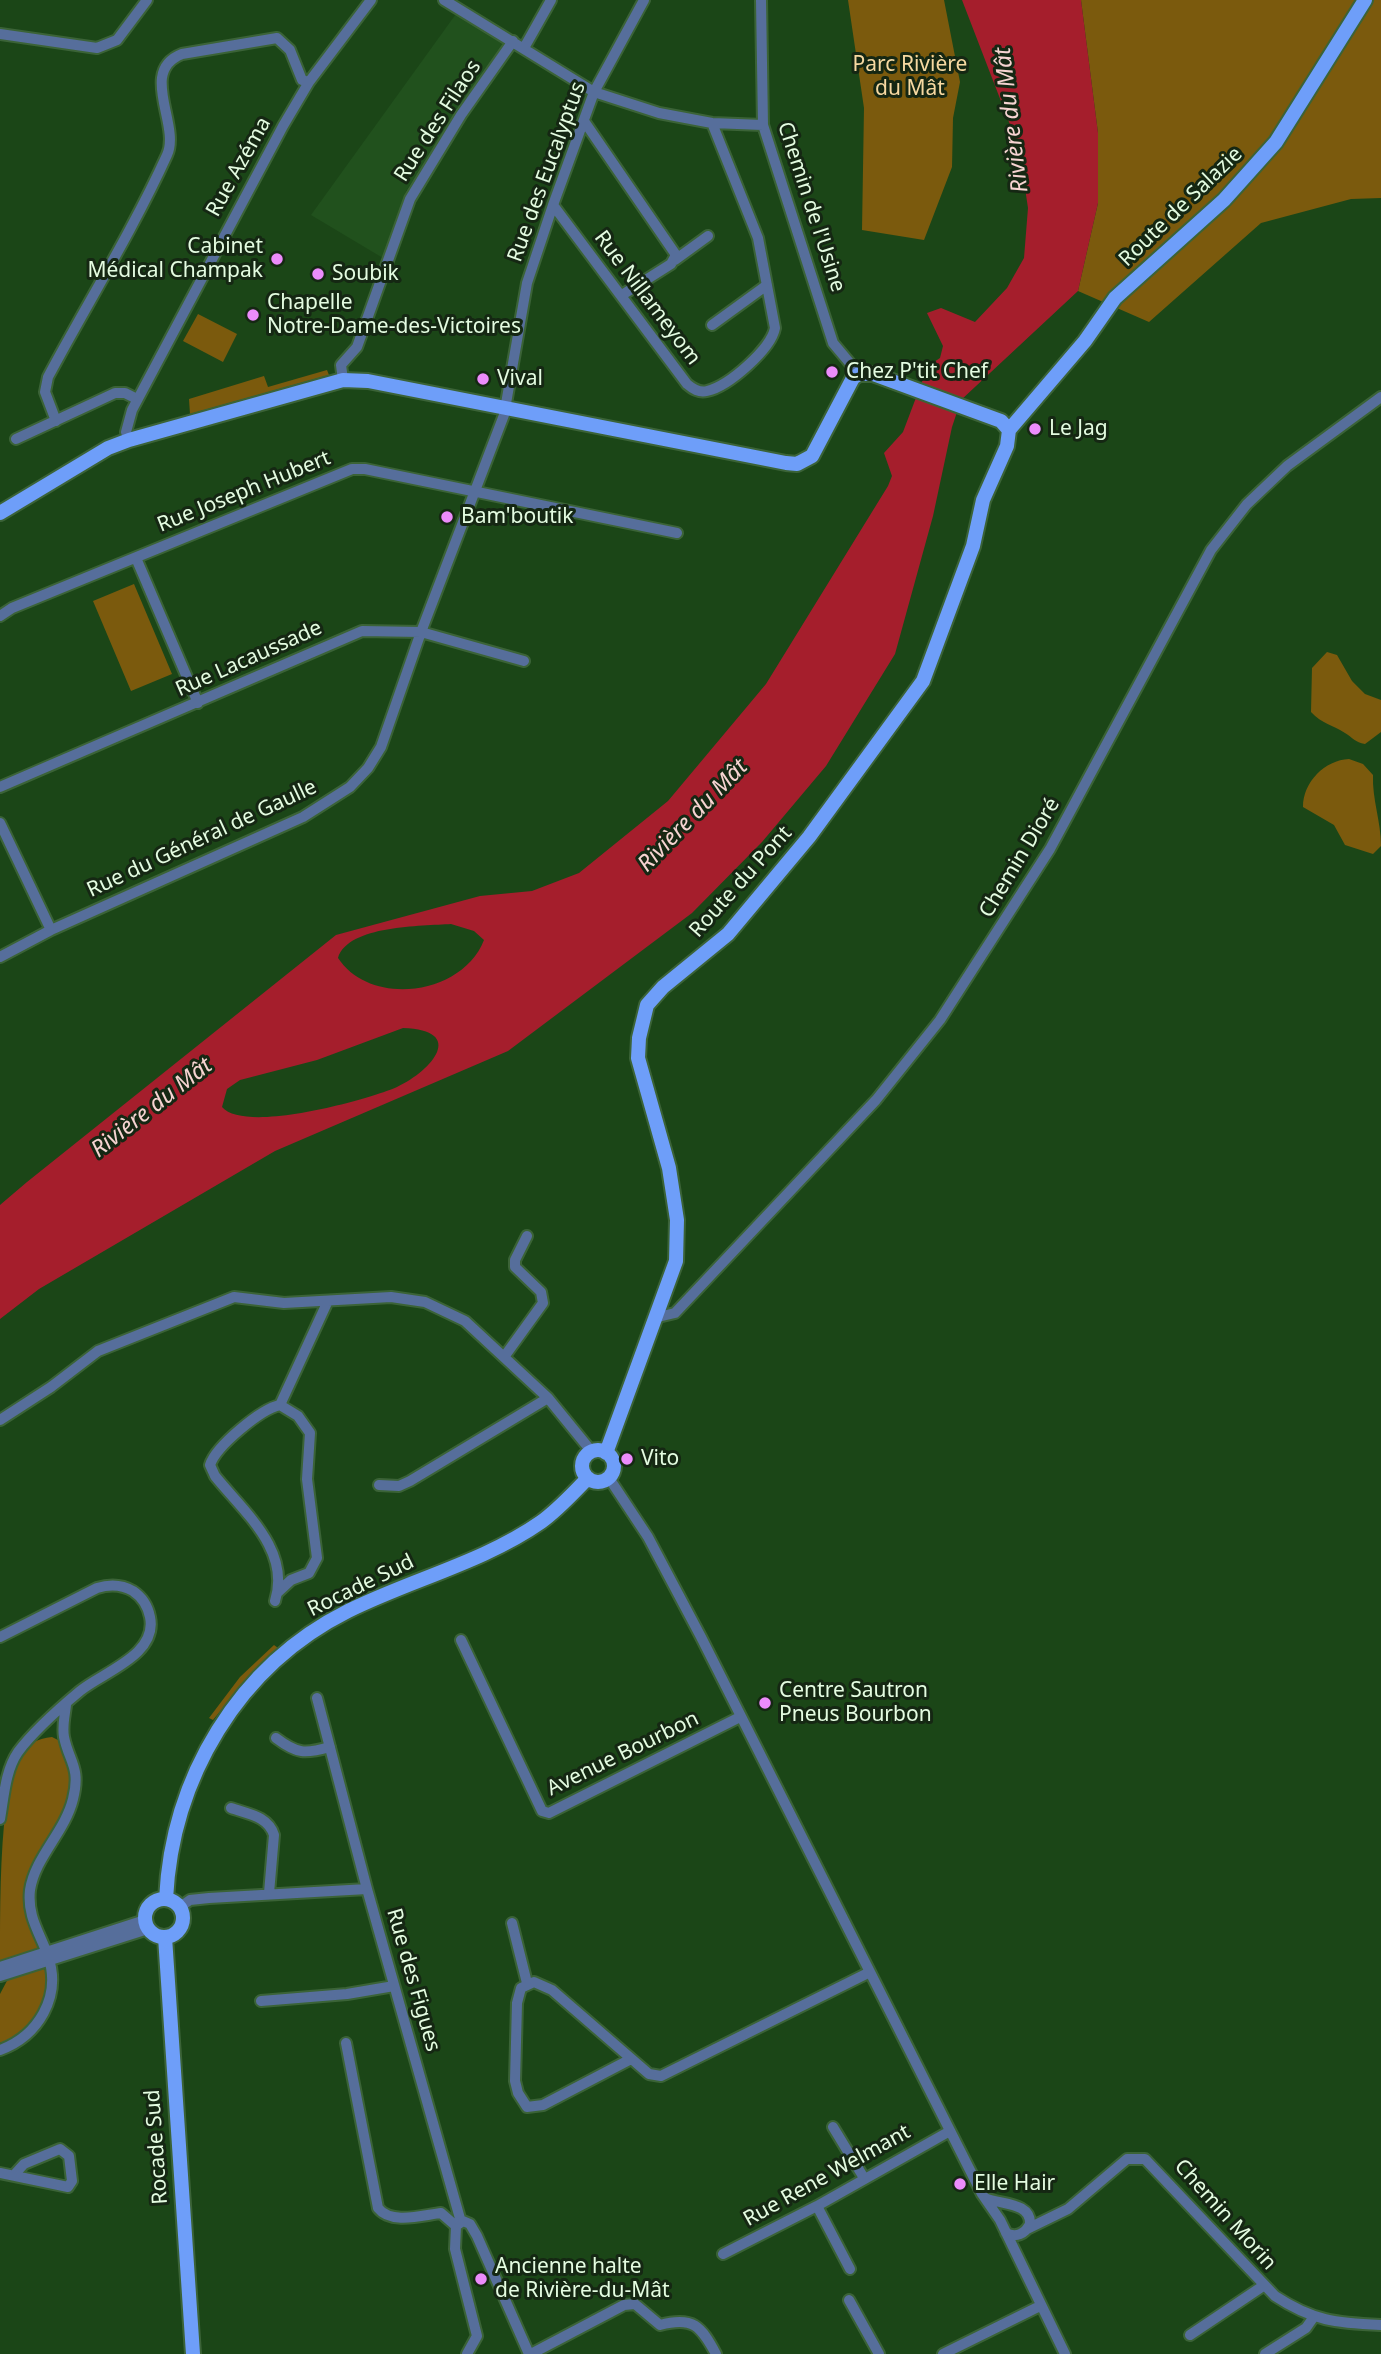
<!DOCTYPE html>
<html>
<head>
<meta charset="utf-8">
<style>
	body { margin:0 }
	canvas { display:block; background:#1b4617 }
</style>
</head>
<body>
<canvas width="1381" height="2354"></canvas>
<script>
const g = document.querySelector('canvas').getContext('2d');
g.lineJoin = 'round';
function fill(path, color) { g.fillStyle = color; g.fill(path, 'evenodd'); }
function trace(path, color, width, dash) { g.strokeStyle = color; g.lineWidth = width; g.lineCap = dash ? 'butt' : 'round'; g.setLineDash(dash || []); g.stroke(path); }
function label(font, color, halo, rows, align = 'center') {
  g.font = font + ' "Noto Sans",sans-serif'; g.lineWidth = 6; g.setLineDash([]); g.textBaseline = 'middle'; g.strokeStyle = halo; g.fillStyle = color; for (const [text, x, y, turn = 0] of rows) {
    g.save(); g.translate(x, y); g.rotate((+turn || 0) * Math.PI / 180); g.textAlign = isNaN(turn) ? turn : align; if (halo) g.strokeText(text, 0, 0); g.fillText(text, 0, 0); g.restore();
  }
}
fill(new Path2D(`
	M456 14 505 44 406 191 383 258 311 215Z`), '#21511d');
fill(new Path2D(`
	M848 0H944L960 82 953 118 952 167 924 240 862 230 864 108Z
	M1081 0H1381V198L1351 199 1261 223 1149 322 1078 291 1098 203V133Z
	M198 314 237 334 223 362 183 341Z
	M327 370 329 375 190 414 189 399 264 376 268 387Z
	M134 584 172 674 131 691 93 601Z
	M1327 652 1337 655 1352 681 1365 694 1381 700V732L1365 744C1355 742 1353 738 1345 733 1333 725 1322 724 1311 712L1312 668Z
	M1349 759 1363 764 1373 775C1372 799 1381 821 1381 846L1373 854 1345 845 1334 825 1303 807C1303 782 1325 760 1349 759Z
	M274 1645 278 1648 245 1681 213 1720 209 1718 240 1677Z
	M52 1737 60 1741 70 1759 71 1789 67 1806 27 1884 41 1946 39 1952 3 1962 0 1961C0 1908 0 1857 6 1805 8 1790 9 1772 17 1758 24 1745 38 1738 52 1737Z
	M43 1968 48 1974C44 2005 34 2034 0 2043V1994L9 1977Z`), '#7b5a0d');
fill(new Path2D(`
	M962 0H1081L1098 133V203L1078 291 961 400 952 427 933 516 895 654 826 766 762 842 692 913 508 1051 275 1151 39 1289 0 1319V1205L27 1182 336 935 480 896 532 891 579 873 668 801 766 684 888 486 892 476 884 453 903 432 928 366 940 358 943 346 927 313 941 308 975 322 1007 288 1024 258 1028 208 1019 148ZM451 924 474 931 484 940C463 995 371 1008 338 958 348 925 422 926 451 924ZM403 1028C466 1030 433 1070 397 1087 367 1100 245 1134 222 1107L227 1089 240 1080 317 1060Z`), '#a51e2c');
const minor = new Path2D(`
	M444 0 594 92 659 113 712 123 763 125
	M761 0 763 125 833 343 859 374
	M0 34 97 48 117 40 147 0
	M524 48 551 0
	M584 121 676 255 671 264 622 295
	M553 205 687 384C693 389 699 393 707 391 729 386 771 349 775 328L758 238 712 123
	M675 260 708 236
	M712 325 767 285
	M343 380 341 365 357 347 410 199 461 115 513 41
	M56 421 45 392 48 377C87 304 133 230 167 155 181 125 138 71 182 54L277 38 290 50 302 80 309 82
	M16 439 115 393H125L137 399
	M129 440 126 432 132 410 283 126 309 82 371 0
	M136 558 198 703
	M0 616 12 608 352 469H365L677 533
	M0 787 362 631 421 632 524 661
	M0 823 51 930
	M0 957 51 930 303 817 350 787 368 768 381 747 421 632 504 415 527 283 553 205 594 92 644 0
	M658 1317 675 1313 876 1100 940 1020 1050 849 1211 550 1247 504 1287 466 1381 397
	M504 1357 543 1303 541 1292 515 1267V1260L527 1236
	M280 1405 327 1303
	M0 1420 51 1387 98 1351 234 1297 284 1303 391 1297 425 1302 465 1321 548 1398 592 1452
	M609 1478 648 1537 701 1637 982 2194 1000 2220 1065 2354
	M379 1485 399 1486 410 1481 548 1398
	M275 1601C291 1550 244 1512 215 1476L210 1465C216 1446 261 1409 280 1405L298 1416 310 1433 307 1479 317 1558 309 1573 291 1580 277 1593
	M0 1637 97 1588C110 1584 121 1584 133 1591 142 1597 148 1607 150 1617 158 1655 103 1672 80 1691 62 1706 32 1733 18 1752 5 1771 4 1797 0 1819
	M461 1640 542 1811 549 1813 740 1717
	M317 1698 367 1889 461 2222
	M276 1738C297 1754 305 1754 330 1747
	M231 1808C248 1814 268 1816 274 1835L269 1893
	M180 1907 190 1900 209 1898 367 1889
	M512 1923 527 1983
	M0 1967 145 1920
	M0 1976 148 1929
	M261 2001 347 1994 394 1986
	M346 2043 378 2208C391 2225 423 2215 441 2213L456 2226
	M0 2050C38 2036 62 1997 48 1956 40 1933 27 1917 30 1890 35 1857 65 1832 73 1799 81 1767 69 1762 64 1737 62 1726 65 1715 66 1705
	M631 2059 543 2105 527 2107 518 2093 515 2081 517 2003 521 1988 534 1982 552 1990 649 2074 661 2076 870 1972
	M833 2127 864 2178
	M0 2173 68 2187 72 2181 69 2156 60 2149 24 2164 14 2175
	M985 2198C1001 2205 1031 2202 1030 2224 1025 2234 1016 2238 1006 2233
	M817 2206 850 2269
	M1027 2229 1068 2209 1127 2159H1145L1275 2296C1313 2321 1336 2323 1381 2325
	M723 2254 817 2206 950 2131
	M849 2300 879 2354
	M1190 2335 1263 2286
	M467 2354 477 2336 455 2249 456 2226 463 2221 470 2224 477 2236 529 2354
	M531 2354 624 2305 635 2304 660 2325C693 2316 701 2326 716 2354
	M943 2354 1040 2306
	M1265 2354 1306 2328 1313 2318`);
const major = new Path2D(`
	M1009 430 1085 341 1115 298 1224 200 1276 142 1365 0
	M0 513 108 448 129 440 343 380 368 381 786 463 797 464 812 456 853 378 859 374H873L1001 421 1009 430
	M582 1466a16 16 0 1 1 32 0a16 16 0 1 1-32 0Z
	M606 1453 676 1261 677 1220 669 1168 638 1058 639 1038 647 1005 663 987 728 934 809 837 923 681 973 546 983 500 1007 446 1009 430
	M145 1918a19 19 0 1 1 38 0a19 19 0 1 1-38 0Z
	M166 1899C172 1778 238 1666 348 1611 410 1580 484 1562 541 1522 559 1509 573 1493 588 1478
	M165 1937 193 2354`);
trace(minor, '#3b6337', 14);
trace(major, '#3b6337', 18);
trace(minor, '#566e9b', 10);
trace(major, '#6e9ef9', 14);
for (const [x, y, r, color] of [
	[277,259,7,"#ec8cfb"],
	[318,274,7,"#ec8cfb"],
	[253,315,7,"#ec8cfb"],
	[832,372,7,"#ec8cfb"],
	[483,379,7,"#ec8cfb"],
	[1035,429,7,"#ec8cfb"],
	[447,517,7,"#ec8cfb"],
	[627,1459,7,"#ec8cfb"],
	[765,1703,7,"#ec8cfb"],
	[960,2184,7,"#ec8cfb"],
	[481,2279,7,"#ec8cfb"]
]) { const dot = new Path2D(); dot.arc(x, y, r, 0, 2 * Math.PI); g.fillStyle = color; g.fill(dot); trace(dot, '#152713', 2.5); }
label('21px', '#f7d9a1', '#152713', [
	["Parc Rivière",910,65],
	["du Mât",910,89]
]);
label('21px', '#e4fce1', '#152713', [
	["Rue des Filaos",438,121,-57],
	["Rue Azéma",239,167,-61],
	["Rue des Eucalyptus",547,172,-70],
	["Chemin de l'Usine",811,207,72],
	["Route de Salazie",1181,207,-44],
	["Rue Nillameyom",647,298,53],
	["Rue Joseph Hubert",244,492,-22],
	["Rue Lacaussade",249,659,-24],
	["Rue du Général de Gaulle",202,839,-25],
	["Chemin Dioré",1020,858,-59],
	["Route du Pont",741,882,-48],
	["Rocade Sud",361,1586,-26],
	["Avenue Bourbon",623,1754,-26],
	["Rue des Figues",413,1980,74],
	["Rocade Sud",157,2147,-94],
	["Rue Rene Welmant",827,2176,-29],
	["Chemin Morin",1225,2215,48]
]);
label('21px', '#e4fce1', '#152713', [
	["Cabinet",263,247,"right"],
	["Médical Champak",263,271,"right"],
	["Soubik",332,274],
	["Chapelle",267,303],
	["Notre-Dame-des-Victoires",267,327],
	["Chez P'tit Chef",846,372],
	["Vival",497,379],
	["Le Jag",1049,429],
	["Bam'boutik",461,517],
	["Vito",641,1459],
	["Centre Sautron",779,1691],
	["Pneus Bourbon",779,1715],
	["Elle Hair",974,2184],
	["Ancienne halte",495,2267],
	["de Rivière-du-Mât",495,2291]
], 'left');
label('italic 23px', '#f7d4d2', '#152713', [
	["Rivière du Mât",1012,120,-97],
	["Rivière du Mât",693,816,-46],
	["Rivière du Mât",152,1108,-38]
]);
</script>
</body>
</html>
